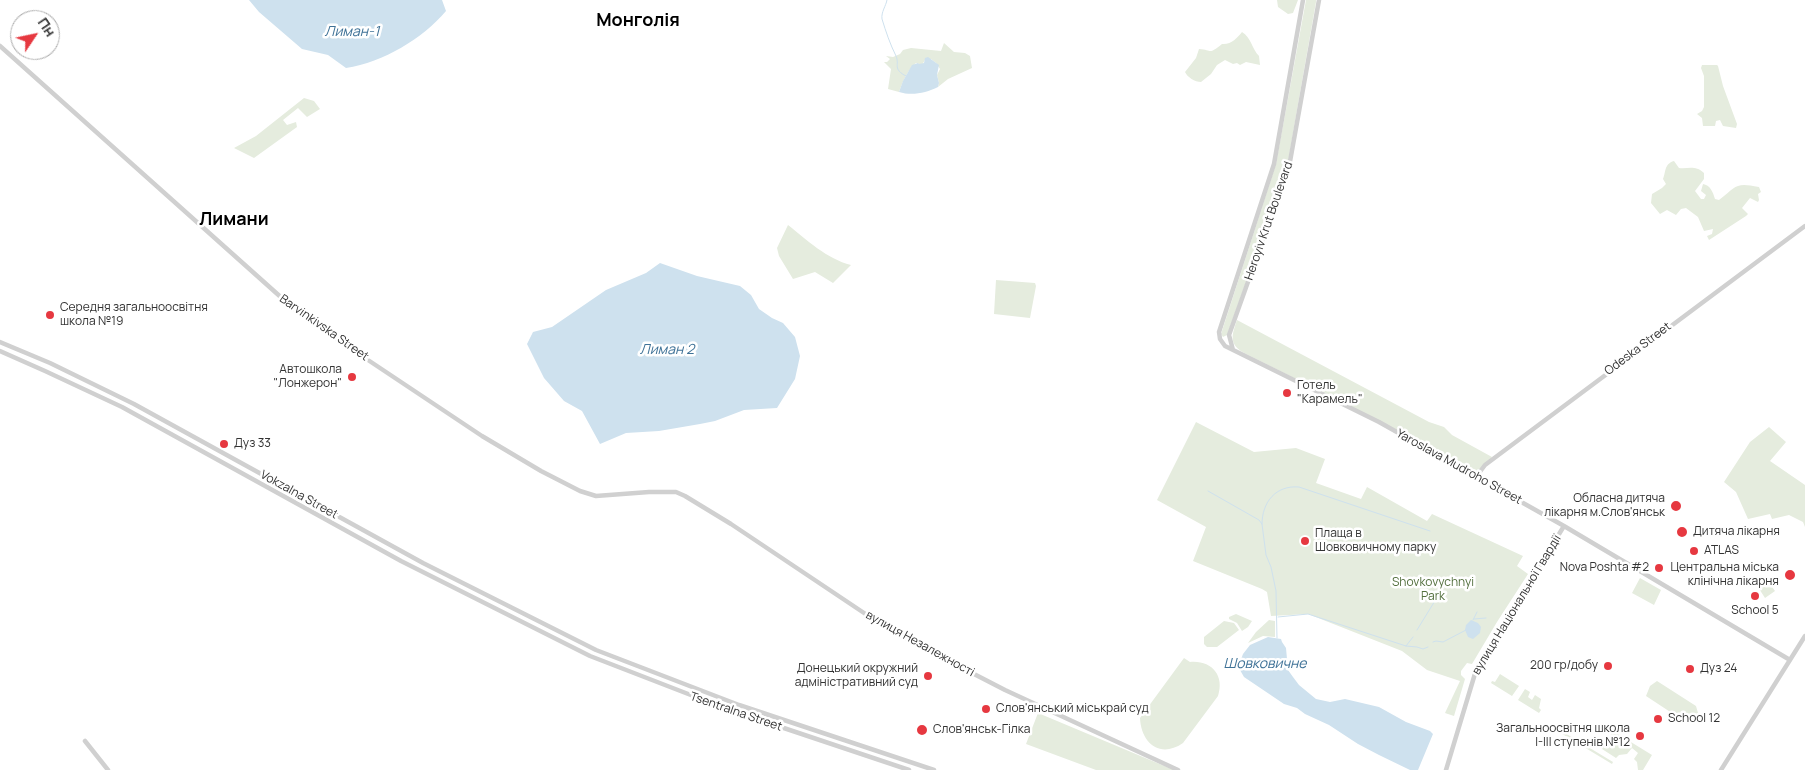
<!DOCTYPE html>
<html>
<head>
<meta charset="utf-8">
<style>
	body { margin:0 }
	#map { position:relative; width:1805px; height:770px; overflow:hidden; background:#fff; font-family:Manrope,sans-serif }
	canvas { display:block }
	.north { position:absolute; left:10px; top:10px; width:50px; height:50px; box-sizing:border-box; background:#fff; border:1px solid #adadad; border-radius:50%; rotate:56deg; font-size:14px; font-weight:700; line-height:20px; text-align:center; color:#333 }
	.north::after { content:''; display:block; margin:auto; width:18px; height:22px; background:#e63840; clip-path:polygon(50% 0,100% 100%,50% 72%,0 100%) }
</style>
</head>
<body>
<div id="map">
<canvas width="1805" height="770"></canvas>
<div class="north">Пн</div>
</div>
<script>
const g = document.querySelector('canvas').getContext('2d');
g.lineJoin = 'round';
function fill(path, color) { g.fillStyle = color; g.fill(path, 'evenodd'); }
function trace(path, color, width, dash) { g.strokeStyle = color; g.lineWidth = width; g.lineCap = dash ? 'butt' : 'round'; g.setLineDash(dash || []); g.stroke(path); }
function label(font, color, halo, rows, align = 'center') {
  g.font = font + ' Manrope,sans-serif'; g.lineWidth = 5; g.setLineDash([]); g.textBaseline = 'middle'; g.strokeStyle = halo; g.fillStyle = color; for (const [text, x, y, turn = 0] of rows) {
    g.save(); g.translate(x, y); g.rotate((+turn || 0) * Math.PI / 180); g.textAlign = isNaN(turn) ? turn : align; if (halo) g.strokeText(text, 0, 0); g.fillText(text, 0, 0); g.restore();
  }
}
fill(new Path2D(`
	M1277 0H1298L1293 13 1288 14 1278 7Z
	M1306 0H1316V2L1287 167 1227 335 1223 337 1221 334 1276 164Z
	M1242 32C1251 37 1252 49 1259 56L1260 65 1246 62 1240 65 1237 63 1233 64 1225 60 1217 65 1211 74 1201 82C1195 82 1187 77 1185 72L1196 58 1199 49C1213 50 1208 55 1222 44 1231 45 1237 38 1242 32Z
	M944 43 954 52 965 53 970 56 972 68 948 79 938 87 939 83 937 75 940 69 936 63 931 59 925 60 922 65 916 63C907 71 903 81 899 92L888 89 891 69 884 62H887L890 59 886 56 893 57 900 54 903 50 911 48 941 51Z
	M1702 65H1717L1718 66 1723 86 1737 124 1736 128 1723 126 1720 120 1716 121 1715 126H1703L1702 118 1697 114 1702 111 1704 107V76L1701 68Z
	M304 98 314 101 320 109 307 117 298 108 283 120 287 125 296 122 297 127 254 158 234 148 256 136Z
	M1674 161 1679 168C1689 169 1695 165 1704 173V179L1695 191 1701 199H1704L1706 195 1701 191 1703 184C1710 185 1713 192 1715 199L1719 200C1737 186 1735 182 1759 187L1761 192 1758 194 1759 200 1758 202 1750 198 1742 208 1748 214 1746 216 1709 240 1707 236 1712 234 1713 229 1704 231 1698 217 1686 208 1681 209 1676 215 1667 210 1660 214 1651 203 1652 194 1662 188 1666 184 1663 179C1666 172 1664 164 1674 161Z
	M788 225C807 240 827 259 851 265L833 283 815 272 793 279 779 256 777 248Z
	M996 280 1035 283 1036 286 1030 318 994 314Z
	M1237 320 1429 422 1444 427 1452 435 1492 457 1485 466 1475 473 1470 472 1372 417 1246 354C1229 345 1231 337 1237 320Z
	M1196 422 1254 452 1296 448 1325 459 1316 483 1361 499 1367 487 1427 521 1432 514 1523 556 1517 566 1528 574 1497 622 1472 664 1467 663 1461 671V675L1465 679 1454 716 1445 713 1460 681 1427 670 1402 651 1308 614 1271 616 1267 592 1262 589 1193 561 1206 527 1157 500Z
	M1769 427 1786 442 1770 461 1805 485V527L1803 522 1789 515 1772 519 1770 514 1748 519 1736 492 1724 482 1750 442Z
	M1640 578 1661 590 1654 605 1632 593Z
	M1766 578 1775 591 1765 598 1756 584Z
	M1236 614 1252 621 1248 627 1242 631 1237 623 1229 619V617Z
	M1269 620 1275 621V637L1263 636 1248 643 1256 632Z
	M1224 621 1234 623 1239 630 1217 647H1207L1204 644V637Z
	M1184 658 1190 662C1211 660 1225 675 1218 696L1183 743C1160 759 1141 743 1140 718Z
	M1500 674 1519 686 1512 696 1491 683 1492 681 1495 682Z
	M1657 681 1696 706 1698 713 1695 720 1687 723 1646 696 1650 686Z
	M1525 689 1530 692 1528 697 1532 700 1535 695 1541 699 1539 708 1541 710 1539 713 1518 700Z
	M1038 713 1174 770H1096L1026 744Z
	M1560 730 1613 762 1612 764 1559 732Z
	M1613 731 1652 755 1643 770H1638L1637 762 1634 759 1638 753 1632 748 1627 754 1619 755 1616 758 1602 749Z`), '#e5ecde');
fill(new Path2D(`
	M249 0H442L446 11C422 39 384 62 346 68L328 55 302 49 259 12Z
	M928 57 939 65 937 75 939 83 938 87C926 93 912 96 899 92L903 81 912 65 918 63 919 64 924 63 925 58Z
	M660 263 697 276 740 286 751 295 759 309 772 318 783 323 795 337 800 356 795 379 777 408 744 410 715 421 700 424 659 431 626 433 600 444 582 411 564 401 544 378 527 344 533 332 552 327 606 290 646 273Z
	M1471 620 1478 623 1481 627 1480 633 1473 639 1468 637 1465 630 1466 625Z
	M1268 637 1281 639 1282 642 1286 648 1288 670 1293 677 1299 685 1316 699 1330 702 1345 699 1379 707 1406 722 1430 731 1433 734 1418 770H1410L1379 755 1358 744 1329 725 1305 714 1297 708 1284 704 1244 677 1240 670V662L1243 654 1250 645Z`), '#cee1ee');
trace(new Path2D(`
	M887 0C886 6 881 12 882 19 886 32 890 44 896 56 900 65 892 69 906 76
	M1208 491 1259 520 1262 524 1266 555 1271 567 1276 591 1277 638
	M1262 524C1262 502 1276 485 1299 487L1430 531
	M1443 587 1445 585
	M1278 617 1308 614 1406 646 1417 647 1423 649 1428 647
	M1474 619 1486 618
	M1473 620 1477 612
	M1417 630 1441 591
	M1433 642 1436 641 1443 642 1466 630
	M1406 646 1413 637`), '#cee1ee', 1);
trace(new Path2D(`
	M1303 0 1274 164 1219 332 1220 339 1225 346 1379 422 1564 526 1790 660
	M0 46 293 308 326 332 482 436 541 471 580 491 596 496 649 492H676L685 496 731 524 873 619 912 642 1005 690 1178 770
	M0 342 50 363 134 404 423 563 596 650 739 705 934 770
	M1233 350 1229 335 1289 167 1319 0
	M0 351 45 371 122 407 401 561 590 656 727 709 909 770
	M1476 477 1485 465 1805 226
	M85 741 108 770
	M1446 770 1477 667 1564 526
	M1721 770 1805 636`), '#d0d0d0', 4.5);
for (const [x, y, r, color] of [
	[50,315,5,"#e63840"],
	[352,377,5,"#e63840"],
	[1287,393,5,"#e63840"],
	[224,444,5,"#e63840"],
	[1676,506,6,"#e63840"],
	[1682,532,6,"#e63840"],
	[1305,541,5,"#e63840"],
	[1694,551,5,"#e63840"],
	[1659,568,5,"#e63840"],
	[1790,575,6,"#e63840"],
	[1755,596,5,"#e63840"],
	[1608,666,5,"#e63840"],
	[1690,669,5,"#e63840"],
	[928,676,5,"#e63840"],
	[986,709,5,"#e63840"],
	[1658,719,5,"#e63840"],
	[922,730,6,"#e63840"],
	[1640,736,5,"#e63840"]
]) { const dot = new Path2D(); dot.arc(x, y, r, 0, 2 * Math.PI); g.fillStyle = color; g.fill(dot); trace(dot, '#fff', 2); }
label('12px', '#333', '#fff', [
	["Heroyiv Krut Boulevard",1269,221,-71],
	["Barvinkivska Street",324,328,35],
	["Odeska Street",1638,349,-37],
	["Yaroslava Mudroho Street",1459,467,29],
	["Vokzalna Street",299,495,29],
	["вулиця Національної Гвардії",1517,605,-59],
	["вулиця Незалежності",920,644,29],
	["Tsentralna Street",736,712,19]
]);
label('12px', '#333', '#fff', [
	["Середня загальноосвітня",60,308],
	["школа №19",60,322],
	["Автошкола",342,370,"right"],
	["\"Лонжерон\"",342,384,"right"],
	["Готель",1297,386],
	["\"Карамель\"",1297,400],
	["Дуз 33",234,444],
	["Обласна дитяча",1665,499,"right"],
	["лікарня м.Слов'янськ",1665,513,"right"],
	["Дитяча лікарня",1693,532],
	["Плаща в",1315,534],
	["Шовковичному парку",1315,548],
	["ATLAS",1704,551],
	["Nova Poshta #2",1649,568,"right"],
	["Центральна міська",1779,568,"right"],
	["клінічна лікарня",1779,582,"right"],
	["School 5",1755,611,"center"],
	["200 гр/добу",1598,666,"right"],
	["Донецький окружний",918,669,"right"],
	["адміністративний суд",918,683,"right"],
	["Дуз 24",1700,669],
	["Слов'янський міськрай суд",996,709],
	["School 12",1668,719],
	["Загальноосвітня школа",1630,729,"right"],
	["І-ІІІ ступенів №12",1630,743,"right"],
	["Слов'янськ-Гілка",933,730]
], 'left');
label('12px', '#54703f', '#fff', [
	["Shovkovychnyi",1433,583],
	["Park",1433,597]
]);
label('italic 14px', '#3f7297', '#fff', [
	["Лиман-1",352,32],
	["Лиман 2",667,350],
	["Шовковичне",1265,664]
]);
label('bold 18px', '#000', '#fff', [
	["Монголія",638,21],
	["Лимани",234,220]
]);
</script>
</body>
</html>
